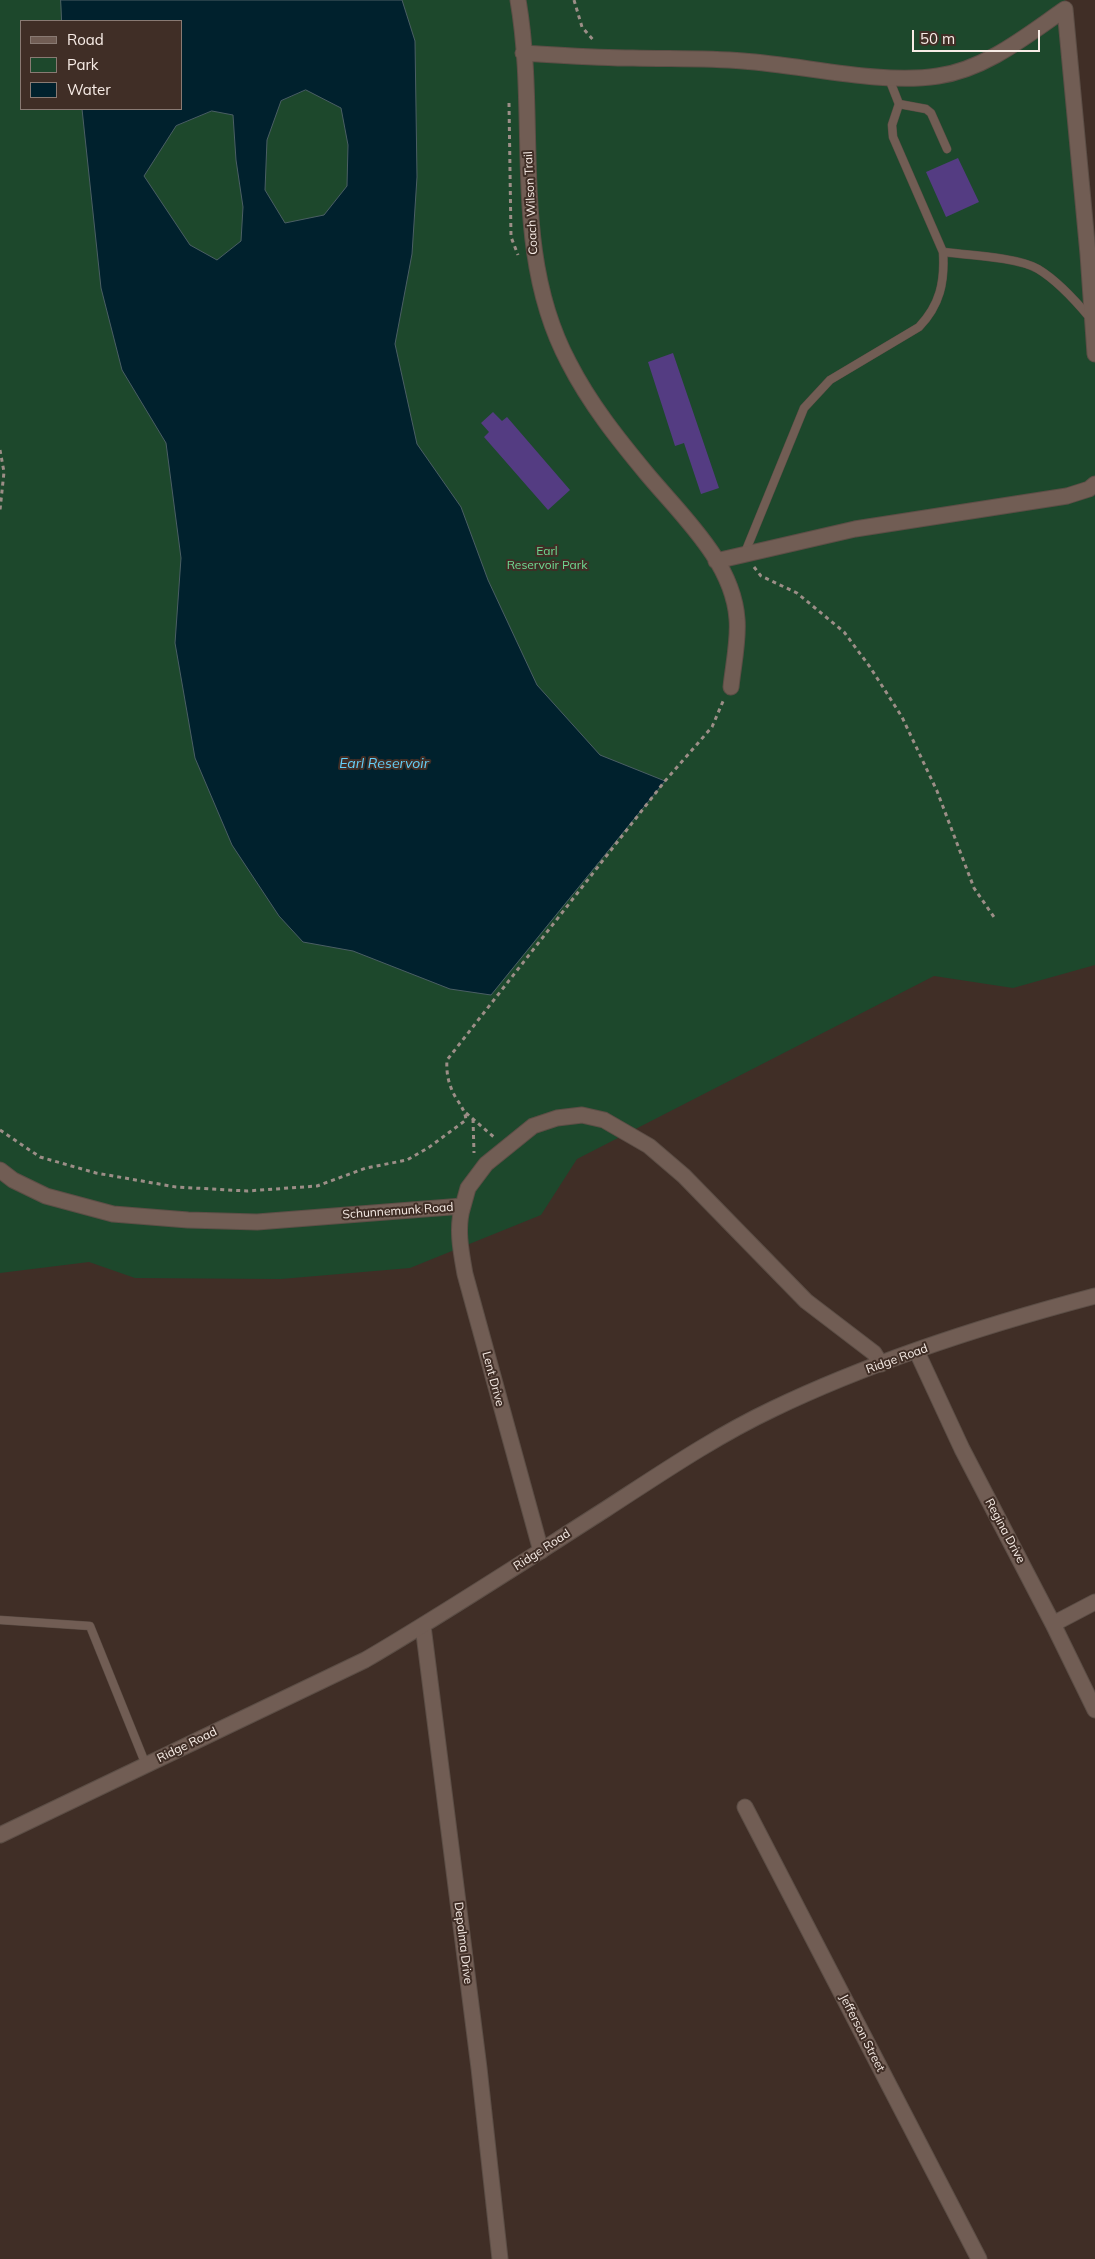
<!DOCTYPE html>
<html>
<head>
<meta charset="utf-8">
<style>
	body { margin:0 }
	#map { position:relative; width:1095px; height:2259px; overflow:hidden; background:#402e26; font-family:Mulish,sans-serif }
	canvas { display:block }
	.legend { position:absolute; left:20px; top:20px; width:162px; height:90px; box-sizing:border-box; background:#402e26; border:1px solid #897a73; margin:0; padding:6px 9px; list-style:none; font-size:15px; color:#f7ece6 }
	.legend li { display:flex; align-items:center; gap:10px; height:25px }
	.legend b { width:25px; border:1px solid #897a73 }
	.scale { position:absolute; left:912px; top:30px; width:128px; height:22px; box-sizing:border-box; border:2px solid #f7ece6; border-top:0; padding-left:6px; font-size:15px; line-height:18px; white-space:nowrap; color:#f7ece6; -webkit-text-stroke:4px #402e26; paint-order:stroke }
</style>
</head>
<body>
<div id="map">
<canvas width="1095" height="2259"></canvas>
<ul class="legend">
<li><b style="height:6px;background:#715d54"></b>Road</li>
<li><b style="height:14px;background:#1d482c"></b>Park</li>
<li><b style="height:14px;background:#00212d"></b>Water</li>
</ul>
<div class="scale">50 m</div>
</div>
<script>
const g = document.querySelector('canvas').getContext('2d');
g.lineJoin = 'round';
function fill(path, color) { g.fillStyle = color; g.fill(path, 'evenodd'); }
function trace(path, color, width, dash) { g.strokeStyle = color; g.lineWidth = width; g.lineCap = dash ? 'butt' : 'round'; g.setLineDash(dash || []); g.stroke(path); }
function label(font, color, halo, rows, align = 'center') {
  g.font = font + ' Mulish,sans-serif'; g.lineWidth = 4; g.setLineDash([]); g.textBaseline = 'middle'; g.strokeStyle = halo; g.fillStyle = color; for (const [text, x, y, turn = 0] of rows) {
    g.save(); g.translate(x, y); g.rotate((+turn || 0) * Math.PI / 180); g.textAlign = isNaN(turn) ? turn : align; if (halo) g.strokeText(text, 0, 0); g.fillText(text, 0, 0); g.restore();
  }
}
fill(new Path2D(`
	M0 0H1065L1095 290V965L1013 988 934 976 577 1159 541 1215 410 1268 281 1279 135 1278 89 1262 0 1273ZM21 21H181V109H21Z`), '#1d482c');
const water = new Path2D(`
	M61 0H402L415 41 417 177 412 254 395 344 417 444 461 507 488 580 537 685 600 755 665 781 491 995 450 989 353 951 303 942 279 916 232 845 195 758 175 643 181 558 166 443 122 370 101 288 82 109H181V21H62ZM306 90 341 108 348 145 347 186 324 215 285 223 265 190 267 140 281 101ZM212 111 233 115 236 160 243 207 241 241 217 260 190 245 144 176 176 126Z`);
fill(water, '#00212d');
trace(water, '#4a5e64', 1);
fill(new Path2D(`
	M958 158 979 202 946 217 926 172Z
	M673 353 719 488 701 494 684 443 675 446 648 362Z
	M493 412 502 421 507 417 570 490 548 510 484 437 489 432 481 423Z`), '#543c82');
const lane = new Path2D(`
	M888 76 899 104 926 109 931 113 947 149
	M899 104 892 125 893 137 943 252C967 255 1018 257 1038 269 1058 281 1075 300 1090 318
	M744 555 804 408 830 380 919 327C940 305 945 282 943 252
	M0 1620 90 1626 146 1765`);
const street = new Path2D(`
	M518 0C539 121 509 251 569 363 590 404 618 439 647 474 682 516 733 562 737 619 739 639 733 667 731 687
	M523 53C560 55 596 58 633 58 669 59 706 58 743 61 803 65 880 85 938 76 986 69 1026 36 1065 9L1088 254 1095 354
	M716 561 855 529 1067 496 1089 489 1095 484
	M0 1170 13 1180 46 1196 113 1214 188 1220 257 1222 463 1206 468 1188 486 1164 533 1126 557 1118 582 1115 604 1120 649 1146 684 1176 806 1301 874 1353 881 1364
	M463 1206C456 1227 461 1252 465 1274L541 1551
	M917 1352 962 1449 1053 1624 1095 1710
	M1053 1624 1095 1602
	M423 1626 479 2068 500 2259
	M745 1807 979 2259`);
const secondary = new Path2D(`
	M0 1835 365 1660C447 1612 526 1560 606 1509 660 1474 714 1437 773 1409 875 1360 985 1325 1095 1296`);
trace(lane, '#5c4e46', 9);
trace(street, '#5c4e46', 17);
trace(secondary, '#5c4e46', 17);
trace(new Path2D(`
	M574 0 582 27 595 42
	M509 103 511 237 518 255
	M0 450 4 472 0 510
	M754 567 761 576 797 593 844 632 870 667 902 717 937 791 974 888 996 920
	M466 1113 495 1138
	M473 1119 474 1153
	M0 1130 40 1157 96 1173 176 1187 247 1191 317 1186 366 1168 407 1160 428 1148 466 1120C465 1111 461 1106 456 1098 449 1086 446 1074 447 1060L665 781 712 727 724 699`), '#9c8e87', 3, [4, 4]);
trace(lane, '#715d54', 8);
trace(street, '#715d54', 15);
trace(secondary, '#715d54', 15);
label('12px', '#f7ece6', '#402e26', [
	["Coach Wilson Trail",531,203,-93],
	["Schunnemunk Road",398,1211,-4],
	["Ridge Road",897,1359,-20],
	["Lent Drive",493,1379,75],
	["Regina Drive",1005,1531,62],
	["Ridge Road",542,1550,-33],
	["Ridge Road",187,1745,-26],
	["Depalma Drive",463,1943,83],
	["Jefferson Street",862,2033,63]
]);
label('12px', '#6fdc94', '#402e26', [
	["Earl",547,551],
	["Reservoir Park",547,565]
]);
label('italic 14px', '#64cff9', '#402e26', [
	["Earl Reservoir",384,764]
]);
</script>
</body>
</html>
